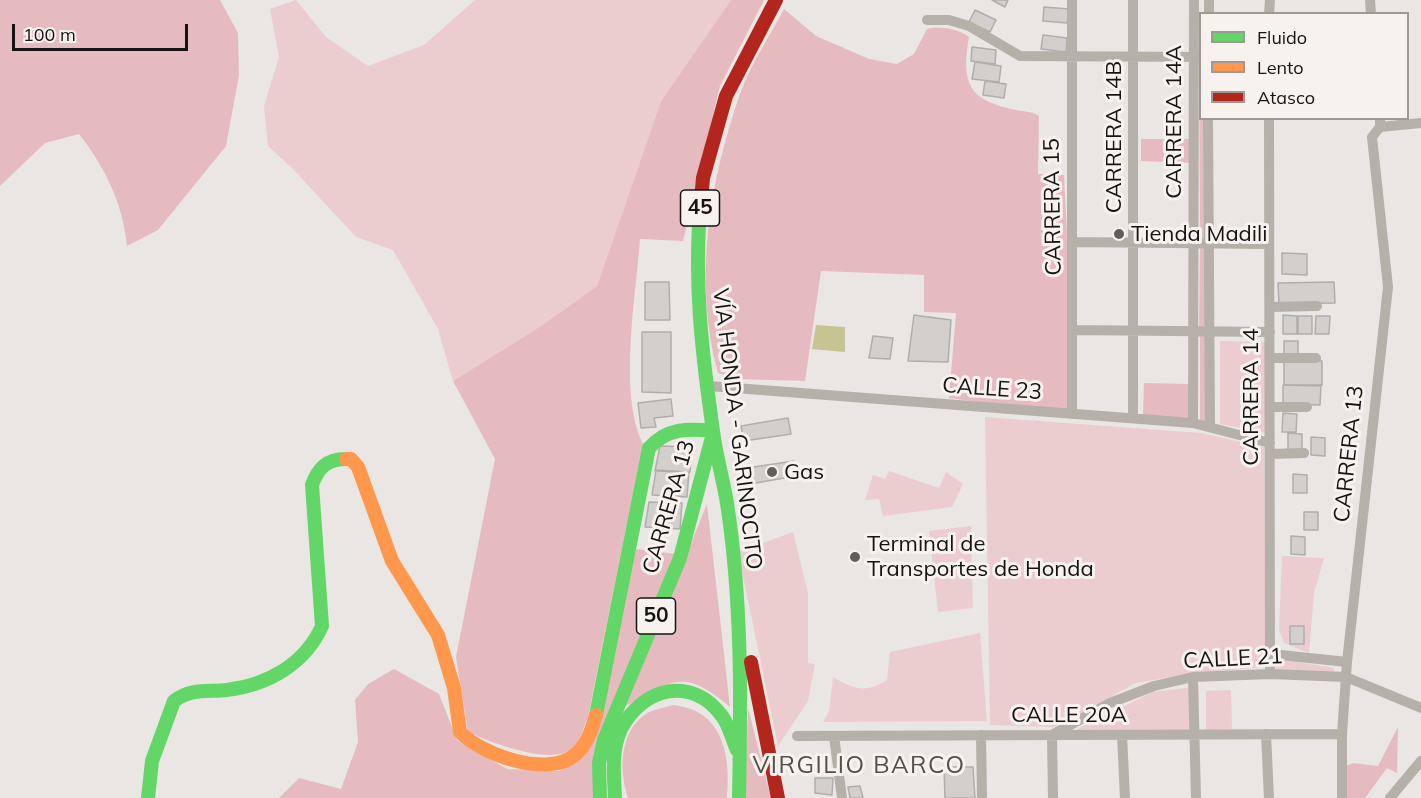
<!DOCTYPE html>
<html>
<head>
<meta charset="utf-8">
<style>
	body { margin:0 }
	#map { position:relative; width:1421px; height:798px; overflow:hidden; background:#e9e6e3; font-family:Mulish,sans-serif }
	canvas { display:block }
	.legend { position:absolute; left:1199px; top:12px; width:210px; height:108px; box-sizing:border-box; background:#f8f2ee; border:2px solid #9e9996; margin:0; padding:8px 10px; list-style:none; font-size:18px; color:#161412 }
	.legend li { display:flex; align-items:center; gap:12px; height:30px }
	.legend b { width:30px; border:2px solid #9e9996 }
	.scale { position:absolute; left:12px; top:24px; width:176px; height:27px; box-sizing:border-box; border:3px solid #161412; border-top:0; padding-left:8px; font-size:18px; line-height:21px; white-space:nowrap; color:#161412; -webkit-text-stroke:4px #f8f2ee; paint-order:stroke }
</style>
</head>
<body>
<div id="map">
<canvas width="1421" height="798"></canvas>
<ul class="legend">
<li><b style="height:8px;background:#63d668"></b>Fluido</li>
<li><b style="height:8px;background:#ff974d"></b>Lento</li>
<li><b style="height:8px;background:#b3261e"></b>Atasco</li>
</ul>
<div class="scale">100 m</div>
</div>
<script>
const g = document.querySelector('canvas').getContext('2d');
g.lineJoin = 'round';
function fill(path, color) { g.fillStyle = color; g.fill(path, 'evenodd'); }
function trace(path, color, width, dash) { g.strokeStyle = color; g.lineWidth = width; g.lineCap = dash ? 'butt' : 'round'; g.setLineDash(dash || []); g.stroke(path); }
function label(font, color, halo, rows, align = 'center') {
  g.font = font + ' Mulish,sans-serif'; g.lineWidth = 6; g.setLineDash([]); g.textBaseline = 'middle'; g.strokeStyle = halo; g.fillStyle = color; for (const [text, x, y, turn = 0] of rows) {
    g.save(); g.translate(x, y); g.rotate((+turn || 0) * Math.PI / 180); g.textAlign = isNaN(turn) ? turn : align; if (halo) g.strokeText(text, 0, 0); g.fillText(text, 0, 0); g.restore();
  }
}
fill(new Path2D(`
	M296 0 326 37 368 66 424 45 475 0H731L661 101 597 286 541 326 453 381 438 329 393 250 356 237 293 169 268 146 264 106 279 57 270 9Z
	M1220 341 1267 342 1266 433 1220 424Z
	M985 417 1201 433 1264 447 1266 667 1189 674 1136 683 1055 727 990 725Z
	M889 471 939 488 946 472 963 484 952 507 883 516 879 499 865 500 873 475 885 479Z
	M971 526 973 608 938 612 929 531Z
	M793 532 808 593V663L815 664 808 701 778 746 738 552Z
	M1282 556 1324 558 1314 593 1309 653 1284 643 1279 630Z
	M980 633 987 721 823 722 829 712 833 677C853 689 866 694 887 680L890 652Z
	M1278 650 1298 662 1334 668V675L1275 672Z
	M1192 687 1194 730 1073 731 1153 692Z
	M1231 690 1232 729 1206 730V691Z`), '#eccdcf');
fill(new Path2D(`
	M0 0H220L238 33 239 75 226 146 158 230 127 246C123 204 105 167 79 134L45 143 0 186Z
	M731 0H764L720 86 683 241 640 239C636 297 618 393 643 444L588 717C584 725 581 740 574 747 555 768 490 742 468 732L456 657 495 459 453 381 541 326 597 286 661 101Z
	M784 9 816 36 869 59 897 64 914 54 927 29C940 26 959 29 969 37 961 83 968 101 1017 110 1024 112 1033 111 1039 116L1038 174 1064 175 1068 255 1069 414 949 398 956 313 924 312V275L821 271 805 381 737 379 718 373C693 281 709 183 740 94 750 65 770 36 784 9Z
	M1199 59 1200 118 1208 119 1210 242 1200 241Z
	M1141 139H1191V163L1141 161Z
	M1200 246H1209L1211 329H1199Z
	M1212 334 1213 424 1200 421V335Z
	M1144 383 1190 384V418L1143 415Z
	M707 504 730 707C684 667 672 680 624 707Z
	M636 549 676 554 594 798H279L299 778 341 789 358 742 355 700 368 684 394 669 439 694 457 740 507 769 559 771 580 757Z
	M673 705C723 710 731 755 727 798H628C619 771 619 731 646 714 653 709 665 708 673 705Z
	M748 708 771 798H745Z
	M1398 727 1397 773 1387 768 1365 798H1346V766L1353 763 1378 766Z`), '#e5bbc0');
fill(new Path2D(`
	M816 325 845 327V352L812 349Z`), '#c7c392');
const building = new Path2D(`
	M992 0H1008L1005 7Z
	M1044 7 1069 9 1067 23 1043 21Z
	M975 10 996 20 990 32 969 22Z
	M1043 35 1067 38 1066 52 1041 49Z
	M972 47 996 50 995 64 971 61Z
	M975 62 1001 66 999 82 972 79Z
	M985 81 1006 84 1004 98 983 95Z
	M1282 253 1307 254V275L1282 274Z
	M645 282H669L670 320H645Z
	M1334 282 1335 303 1279 304 1278 283Z
	M914 315 951 320 948 362 908 361Z
	M1283 315 1297 316V334H1283Z
	M1298 316H1312V334H1298Z
	M1316 316H1330L1329 334H1315Z
	M642 332H671V393L642 392Z
	M873 336 893 338 890 359 869 358Z
	M1284 341H1298V359H1284Z
	M1284 361H1322V385H1284Z
	M1283 385 1321 386 1320 405 1283 404Z
	M671 399 673 416 654 418 656 427 641 428 638 403Z
	M1283 413 1297 414 1296 432H1282Z
	M788 418 791 434 744 441 741 426Z
	M1288 433 1302 434V452H1288Z
	M1311 437 1325 438V456L1311 455Z
	M660 446 692 447 690 472 655 471Z
	M794 461 796 476 750 484 747 468Z
	M656 470 689 472 687 497 652 495Z
	M1293 474 1307 475V493H1293Z
	M649 502 682 503 680 529 645 527Z
	M1304 512H1318V530H1304Z
	M1291 536 1305 537V555L1291 554Z
	M1290 626H1304V644H1290Z
	M944 767H973L975 798H945Z
	M815 778H833L832 795 815 793Z
	M860 786 863 798H850L848 787Z`);
fill(building, '#d2cfcd');
trace(building, '#b0aead', 1.5);
trace(new Path2D(`
	M1072 0V414
	M1370 0 1371 14
	M1209 14V0
	M1269 14 1270 0
	M927 20H949L969 26 1020 56 1200 57
	M1208 118 1210 427
	M1269 118 1270 674
	M1380 127 1421 123
	M1073 242 1269 244
	M1270 307 1317 306
	M1074 330 1270 332
	M1270 358H1316
	M709 386 1193 423 1270 443
	M1271 407H1307
	M1133 418V0
	M1193 423 1194 0
	M1270 454 1304 453
	M1271 654 1347 662
	M1193 677 1196 798
	M1266 734 1269 798
	M981 735 982 798
	M1122 735 1125 798
	M797 736 1342 734
	M834 736 842 798
	M1053 798 1052 735 1110 703 1154 686 1193 677 1270 674 1346 677 1421 708
	M1342 798V734L1347 662 1388 287 1372 137 1380 127V118
	M1390 798 1421 761`), '#b5b0a8', 10);
trace(new Path2D(`
	M701 200C693 279 702 353 713 431 716 455 723 479 727 503 742 601 741 699 739 798
	M596 715 649 448C667 428 688 428 713 431
	M148 798 152 761 174 701C191 688 207 692 227 690 268 685 305 664 322 626L312 485C318 468 327 459 346 459
	M600 798 599 763 604 740 680 558 712 437
	M615 798C614 775 611 751 621 729 643 687 692 675 722 716 729 725 732 739 737 750`), '#63d668', 14);
trace(new Path2D(`
	M346 459H351L358 467 392 561 438 635 454 688 460 732C482 755 547 778 575 755 587 745 592 729 596 715`), '#ff974d', 14);
trace(new Path2D(`
	M701 200 703 178 726 96 776 0
	M751 662 778 798`), '#b3261e', 14);
for (const [x, y, r, color] of [
	[1119,234,6,"#605e5b"],
	[772,472,6,"#605e5b"],
	[855,557,6,"#605e5b"]
]) { const dot = new Path2D(); dot.arc(x, y, r, 0, 2 * Math.PI); g.fillStyle = color; g.fill(dot); trace(dot, '#f8f2ee', 2); }
for (const [x, y, w] of [
	[700,208,39],
	[656,616,39]
]) { const box = new Path2D(); box.roundRect(x - w / 2, y - 18, w, 36, 4.5); g.fillStyle = '#f8f2ee'; g.fill(box); trace(box, '#161412', 1.5); }
label('bold 21px', '#161412', null, [
	["45",700,208],
	["50",656,616]
]);
label('22px', '#161412', '#f8f2ee', [
	["CARRERA 14A",1174,122,-90],
	["CARRERA 14B",1114,137,-90],
	["CARRERA 15",1053,207,-91],
	["CALLE 23",992,389,4],
	["CARRERA 14",1251,397,-90],
	["VÍA HONDA - GARINOCITO",737,429,83],
	["CARRERA 13",1349,454,-84],
	["CARRERA 13",669,507,-74],
	["CALLE 21",1233,659,-3],
	["CALLE 20A",1069,715]
]);
label('22px', '#161412', '#f8f2ee', [
	["Tienda Madili",1131,234],
	["Gas",784,472],
	["Terminal de",867,544],
	["Transportes de Honda",867,569]
], 'left');
g.letterSpacing = '1.5px';
label('24px', '#544f4c', '#f8f2ee', [
	["VIRGILIO BARCO",859,766]
]);
g.letterSpacing = '0px';
</script>
</body>
</html>
